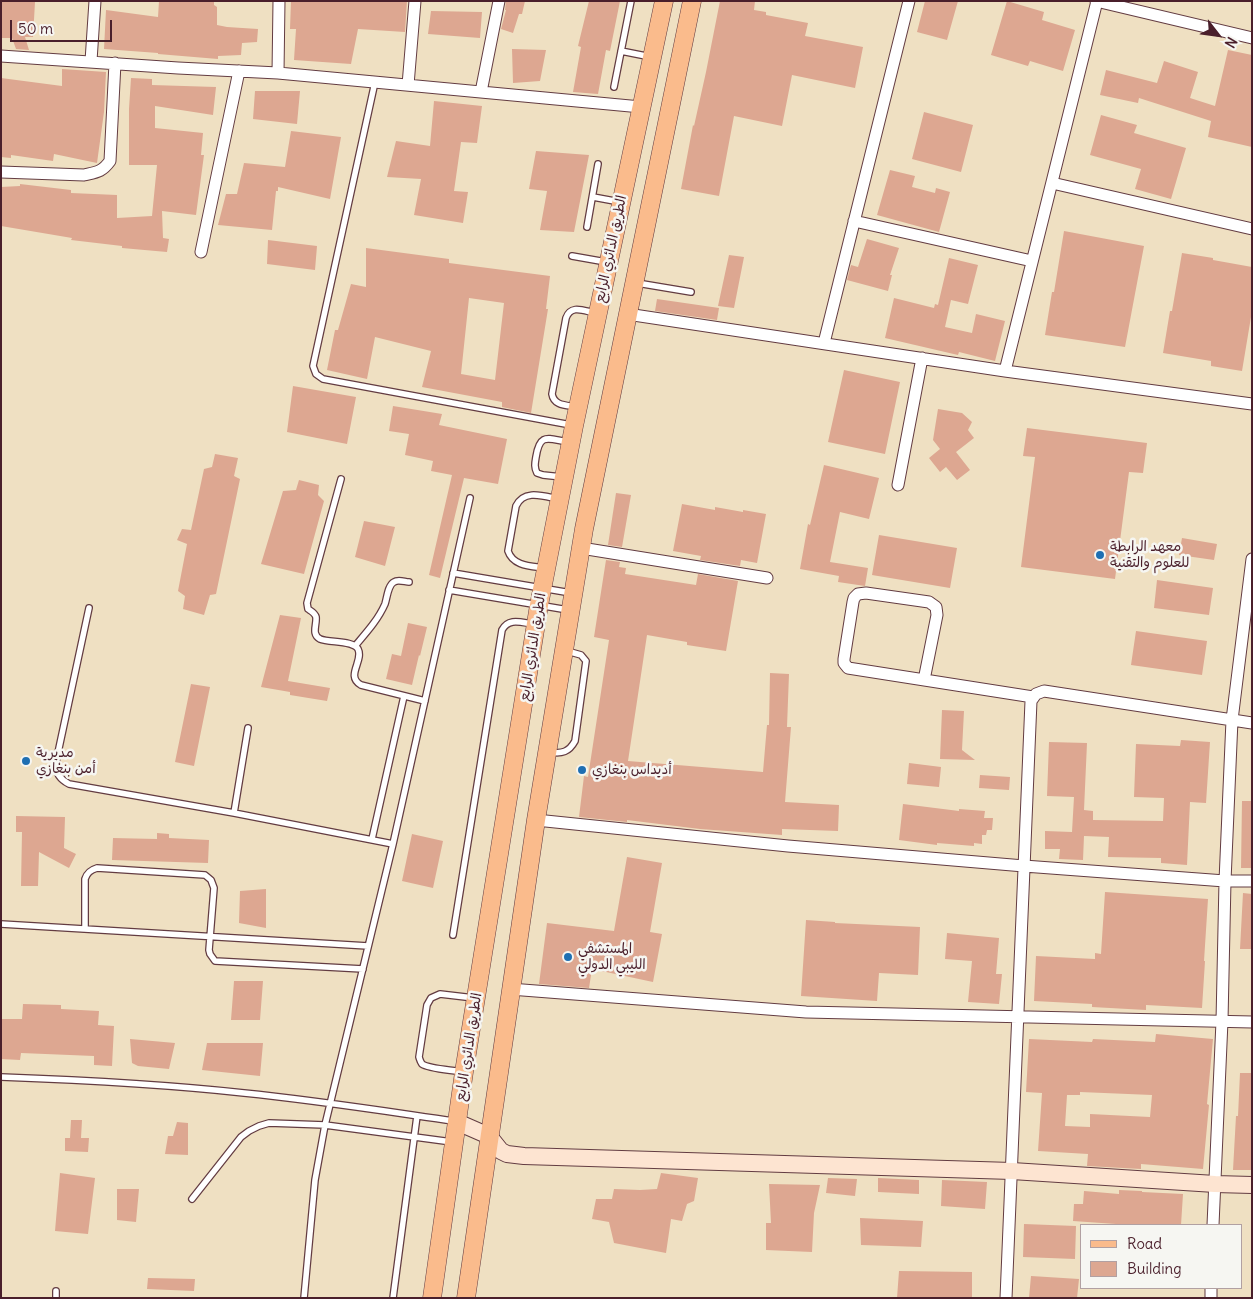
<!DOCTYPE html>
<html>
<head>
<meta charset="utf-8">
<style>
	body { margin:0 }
	#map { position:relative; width:1253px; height:1299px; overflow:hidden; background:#efe0c2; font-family:Delius,sans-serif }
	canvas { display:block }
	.frame { position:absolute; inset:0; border:2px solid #4a1f2b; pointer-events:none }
	.legend { position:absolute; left:1080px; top:1224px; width:162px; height:65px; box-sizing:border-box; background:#f6f6f2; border:1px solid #b1a0a2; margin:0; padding:6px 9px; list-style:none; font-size:15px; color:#4a1f2b }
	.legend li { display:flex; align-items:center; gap:10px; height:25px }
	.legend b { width:25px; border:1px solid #b1a0a2 }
	.north { position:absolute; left:1193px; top:10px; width:50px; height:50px; -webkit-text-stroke:4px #f6f6f2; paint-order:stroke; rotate:120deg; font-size:14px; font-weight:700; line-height:20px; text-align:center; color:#4a1f2b }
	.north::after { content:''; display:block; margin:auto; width:18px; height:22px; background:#4a1f2b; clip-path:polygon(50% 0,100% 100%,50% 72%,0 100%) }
	.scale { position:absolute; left:10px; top:20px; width:102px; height:22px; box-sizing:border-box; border:2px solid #4a1f2b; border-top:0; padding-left:6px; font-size:15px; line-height:18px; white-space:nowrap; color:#4a1f2b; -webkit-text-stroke:4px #f6f6f2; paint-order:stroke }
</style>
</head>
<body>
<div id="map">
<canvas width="1253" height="1299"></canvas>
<div class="frame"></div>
<ul class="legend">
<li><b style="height:6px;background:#fabb8c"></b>Road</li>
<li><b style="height:14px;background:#dda791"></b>Building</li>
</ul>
<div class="north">N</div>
<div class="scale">50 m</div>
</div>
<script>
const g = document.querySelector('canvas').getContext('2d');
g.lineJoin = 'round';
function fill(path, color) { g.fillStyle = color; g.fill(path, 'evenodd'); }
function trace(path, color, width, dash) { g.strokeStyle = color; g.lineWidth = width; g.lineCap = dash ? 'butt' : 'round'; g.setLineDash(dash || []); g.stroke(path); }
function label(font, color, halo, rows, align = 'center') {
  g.font = font + ' Delius,"Playpen Sans Arabic",sans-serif'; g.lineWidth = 5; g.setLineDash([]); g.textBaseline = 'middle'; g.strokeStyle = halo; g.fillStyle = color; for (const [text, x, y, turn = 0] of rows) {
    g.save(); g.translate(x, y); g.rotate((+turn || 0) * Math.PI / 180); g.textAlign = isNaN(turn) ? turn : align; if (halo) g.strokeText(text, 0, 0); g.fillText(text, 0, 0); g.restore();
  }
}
fill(new Path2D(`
	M1 1 35 2 33 37H25L29 50 16 49 12 38H1Z
	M159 1H214V5L217 7V25L227 27 258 29 257 42 242 43 241 55 218 56V59L158 54V53L104 49 106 10 158 17Z
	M291 1H407L405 32 358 29 351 64 294 60 296 29H290Z
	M506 1H525L522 14H519L513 33 501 29 506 10H505Z
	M589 1H620L610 51 606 50 598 94 573 92 581 47 578 46Z
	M720 1H755L754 10 766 12V15L808 23 805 36 863 47 855 88 792 75 782 126 734 116 719 196 681 189 693 125 694 126 706 72Z
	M925 1H958L947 40 917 32Z
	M1007 1 1044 12 1042 20 1075 30 1063 71 1030 61 1028 66 991 55Z
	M431 11 482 12 480 38 428 34Z
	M512 49 546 50 540 81 513 83Z
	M1228 50 1252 55V147L1208 137 1211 121 1139 98 1138 103 1100 95 1106 70 1157 83 1164 61 1198 72 1190 98 1215 106Z
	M62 69 106 72 104 112 97 163 54 154 53 161 11 155V158L1 157V78L62 86Z
	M131 78 152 79V85L216 87 213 115 155 106V128L203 133 201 155H204L196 215 162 211 163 238 169 239 167 252 122 248V246L71 240 72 238 1 226V187L20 186V184L71 190V193L117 195V218L152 216 157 165H129V109Z
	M255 91H300L297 124 253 119Z
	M434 101 482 106 477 143 461 142 454 191 468 192 463 223 414 215 421 179 387 177 396 141 430 146Z
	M924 112 973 125 961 172 912 159Z
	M1101 115 1137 125 1134 133 1186 148 1171 199 1135 189 1141 169 1090 155Z
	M291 131 341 137 330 199 278 187V191H276L272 230 218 225 226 194H237L244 163 285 167Z
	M536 151 589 155 574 232 540 230 547 191 529 189Z
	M890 170 915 176 912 187 935 193 936 188 950 192 939 232 877 215Z
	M1064 231 1144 246 1125 347 1045 335 1052 292H1054Z
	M867 239 899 248 890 275H892L888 291 847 280 851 265 858 267Z
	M268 240 317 246 315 270 267 264Z
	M366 248 449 259V263L550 276 546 309H548L531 413 502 407V402L422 387 431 351 375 337 367 379 327 370 335 330H338L351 284 366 287ZM469 298 504 303 495 380 461 374Z
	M1182 253 1213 258V260L1252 267V311L1242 371 1211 366V361L1163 353 1170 311H1172Z
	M729 255 744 257 734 308 718 306Z
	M949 258 978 265 968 304 951 300 945 327 972 333 976 314 1005 321 995 361 959 352 958 355 885 338 894 298 934 308 935 304 938 305Z
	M657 299 719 308 717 320 655 311Z
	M844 370 900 382 885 454 828 442Z
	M293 386 356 397 347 444 287 432Z
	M393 406 442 414 439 425 507 439 498 484 464 478 440 578 429 575 452 475 431 471 433 461 405 455 409 434 389 431Z
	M938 409 962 413 972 422 968 430 974 438 956 452 970 470 957 480 946 467 940 472 929 458 940 449 933 440Z
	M1027 428 1147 443 1143 473 1129 472 1115 579 1021 567 1035 457 1023 456Z
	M215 454 238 458 234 476 240 479 216 594 210 595 204 615 183 609 185 596 178 591 187 544 177 540 182 529 191 530 204 469 212 467Z
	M824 465 879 478 869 519 840 512 830 562 868 568 865 586 838 582 839 576 800 569 808 524 810 525Z
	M299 480 319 485 318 495 324 501 304 574 261 564 283 491 296 490Z
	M616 493 631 495 622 547 608 545Z
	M682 504 715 510V507L743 512V510L766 514 757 563 741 560 740 566 700 560 701 556 673 551Z
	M364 521 395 527 385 566 355 557Z
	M879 535 957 548 950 588 872 575Z
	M1182 538 1217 544 1214 560 1179 555Z
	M606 560 620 562 619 567 626 568 625 574 696 585 698 574 738 581 726 651 687 645V642L647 635 628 761 763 772 767 725H769L770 673 789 674 787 727H791L785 802 839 805 838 831 782 829V835L700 829 627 820V822L579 817 584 776 588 777 609 640 594 637Z
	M1157 580 1213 588 1209 615 1154 608Z
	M280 615 301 618 288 681 330 688 327 701 290 695V692L261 687Z
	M408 623 427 627 420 656 419 655 412 685 386 679 392 654 401 656Z
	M1136 631 1207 641 1202 675 1131 665Z
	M191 684 210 687 194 766 175 762Z
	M942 710 964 711 962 750 975 760 940 759Z
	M1181 740 1210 742 1206 803 1190 802 1187 865 1161 863V858L1108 857 1109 837 1084 836 1083 860 1059 859 1060 849H1045V831L1072 832 1074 797 1047 796 1049 742 1087 743 1084 810 1093 811V820L1163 821 1164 798 1134 797 1136 744 1180 746Z
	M909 763 941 767 939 787 907 784Z
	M980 775 1010 777 1009 790 979 788Z
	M1242 801H1252V868H1241Z
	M903 804 959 811V809L985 811 984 818H993L992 830H987L986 835H982V844L974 843V846L937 843V845L899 840Z
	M16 816 65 817 64 848 76 854 69 868 39 852 38 886H21L22 832H16Z
	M157 833 169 834V838L209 840 208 863 112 860 113 838 157 839Z
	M412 834 443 841 433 888 402 881Z
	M627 857 662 863 650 932 662 934 653 982 592 969 589 988 539 984 547 923 614 931Z
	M266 889V928L239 923 240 891Z
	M1105 892 1208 899 1204 961H1205L1202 1008 1146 1005V1010L1092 1007V1004L1034 1001 1036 956 1095 959V953L1101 954Z
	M1243 893 1252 894V949H1240Z
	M806 920 835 922V923L920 927 918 975 879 973 877 1001 801 996Z
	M947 933 999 938 996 974H1002L999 1004 968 1002 972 961 945 959Z
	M234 981H263L260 1020H231Z
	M23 1004 61 1005V1009L99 1011 98 1025 114 1026 112 1066 94 1065V1056L21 1053 20 1060 1 1059V1019H22Z
	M1156 1034 1213 1039 1207 1104 1209 1105 1203 1169 1141 1164V1169L1087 1166 1088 1154 1038 1151 1042 1093 1026 1092 1029 1039 1092 1042 1093 1039 1155 1042ZM1080 1092 1152 1095 1150 1117 1090 1114V1127L1065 1126 1067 1095H1080Z
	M130 1039 175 1043 169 1069 138 1066 132 1063Z
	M207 1043H263L260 1076 202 1070Z
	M1240 1073H1252V1170H1233L1236 1116H1238Z
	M71 1120H82L81 1138H89L88 1152 65 1151V1138H70Z
	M177 1122 188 1123V1155L165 1154 168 1136H173Z
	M60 1173 95 1178 88 1234 55 1231Z
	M661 1173 698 1178 694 1201 687 1204 682 1221 671 1219 666 1253 614 1243 609 1222 592 1219 596 1199H612L614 1189 640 1190 657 1189Z
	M828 1178 857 1179 855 1196 826 1193Z
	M878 1178 919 1180V1194L878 1192Z
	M942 1180 987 1182 985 1209 941 1206Z
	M769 1184 820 1185 814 1213 812 1252 766 1250V1223H771Z
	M117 1189H139L136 1222 117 1220Z
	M1119 1190 1142 1191V1192L1183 1194 1181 1225H1116V1224L1073 1221 1074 1204H1083L1084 1191 1119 1194Z
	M860 1218 923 1221 921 1247 861 1245Z
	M1024 1224 1076 1226 1075 1259 1023 1257Z
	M899 1271 972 1272V1298H897Z
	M1031 1276 1079 1279 1077 1298H1029Z
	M148 1278 195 1279 194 1291 147 1289Z`), '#dda791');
const lane = new Path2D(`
	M621 51 651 57
	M375 82 313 366 316 374 323 379 571 425
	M614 87 631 1
	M593 197 620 202
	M587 227 598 164
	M572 256 606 262
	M637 283 691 292
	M577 407C566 405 554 406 552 394L566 318C571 304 584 311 595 313
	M562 477 543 475 537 473C534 467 535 463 536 457 540 432 548 439 568 442
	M341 479 307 603 308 609C311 611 315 613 316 617 317 625 311 634 320 639 329 643 353 640 358 649 364 661 345 676 361 685L425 701
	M544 568C530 566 513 566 508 551L516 506C524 489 543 496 558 499
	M453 573 571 593
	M449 590 568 610
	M89 608 56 762C55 772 59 779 69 784L234 813 393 844
	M355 646C366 633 378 620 385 604 387 598 388 585 394 582 398 579 405 582 409 582
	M550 752C562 754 569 752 575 741L586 661 581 655 567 651
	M234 813 248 728
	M372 839 404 696
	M1 924 368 946
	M85 929V879C87 873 90 870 97 868L205 875 211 880 214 888 209 950 210 954 215 961 363 969
	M453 935 502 630C509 617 522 623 534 624
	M462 1072C453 1070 429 1069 422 1064 420 1061 420 1060 419 1057L427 1005 431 998 440 994 474 998
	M1 1077C82 1080 163 1084 244 1093 314 1100 384 1111 454 1121
	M192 1199 241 1137 249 1131 259 1126 269 1123 325 1125 452 1142
	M56 1291V1298
	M304 1298 315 1180 325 1125 393 844 470 498
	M393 1298 417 1116`);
const street = new Path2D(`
	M1096 1 1252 38
	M1 56 178 68 278 73 641 107
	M91 61 95 1
	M278 73 279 1
	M408 85 415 1
	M481 92 499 1
	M1 172 84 175C97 172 102 172 110 161L115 63
	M1052 183 1252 229
	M854 221 1032 261
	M201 252 239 71
	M627 314 1005 371 1252 404
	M824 343 909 1
	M1005 371 1097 1
	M898 485 922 358
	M581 548 767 578
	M924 680 937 615 936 607 929 602 866 593 858 594 854 598 853 602 844 659V663L848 668 1033 697
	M536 820 788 846 1024 866 1225 881H1252
	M510 989 806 1012 1252 1022
	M1213 1225 1222 1021 1225 881 1232 720 1252 559
	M1006 1298 1031 701 1036 694 1044 691 1252 723
	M1211 1298V1288`);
const secondary = new Path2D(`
	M457 1122 489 1136 501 1151 507 1154 524 1156 1012 1171 1215 1184 1252 1185`);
const primary = new Path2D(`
	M432 1298 464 1072 539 605 574 426 664 1
	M466 1298 536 820 584 529 692 1`);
trace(lane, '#633c42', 8);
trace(street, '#633c42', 13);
trace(secondary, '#633c42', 18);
trace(primary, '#633c42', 19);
trace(lane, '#fff', 5.5);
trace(street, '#fff', 11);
trace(secondary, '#fde4d1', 16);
trace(primary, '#fabb8c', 18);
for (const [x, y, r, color] of [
	[1100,555,5,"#1f6fb2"],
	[26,761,5,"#1f6fb2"],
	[582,770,5,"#1f6fb2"],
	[568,957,5,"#1f6fb2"]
]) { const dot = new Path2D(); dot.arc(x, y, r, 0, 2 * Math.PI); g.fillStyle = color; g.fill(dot); trace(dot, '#f6f6f2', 2); }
label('14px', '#4a1f2b', '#f6f6f2', [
	["الطريق الدائري الرابع",611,249,-78],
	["الطريق الدائري الرابع",533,647,-81],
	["الطريق الدائري الرابع",469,1047,-81]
]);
label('14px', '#4a1f2b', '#f6f6f2', [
	["معهد الرابطة",1110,547],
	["للعلوم والتقنية",1110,563],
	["مديرية",36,753],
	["أمن بنغازي",36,769],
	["أديداس بنغازي",592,770],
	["المستشفي",578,949],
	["الليبي الدولي",578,965]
], 'left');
</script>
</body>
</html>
